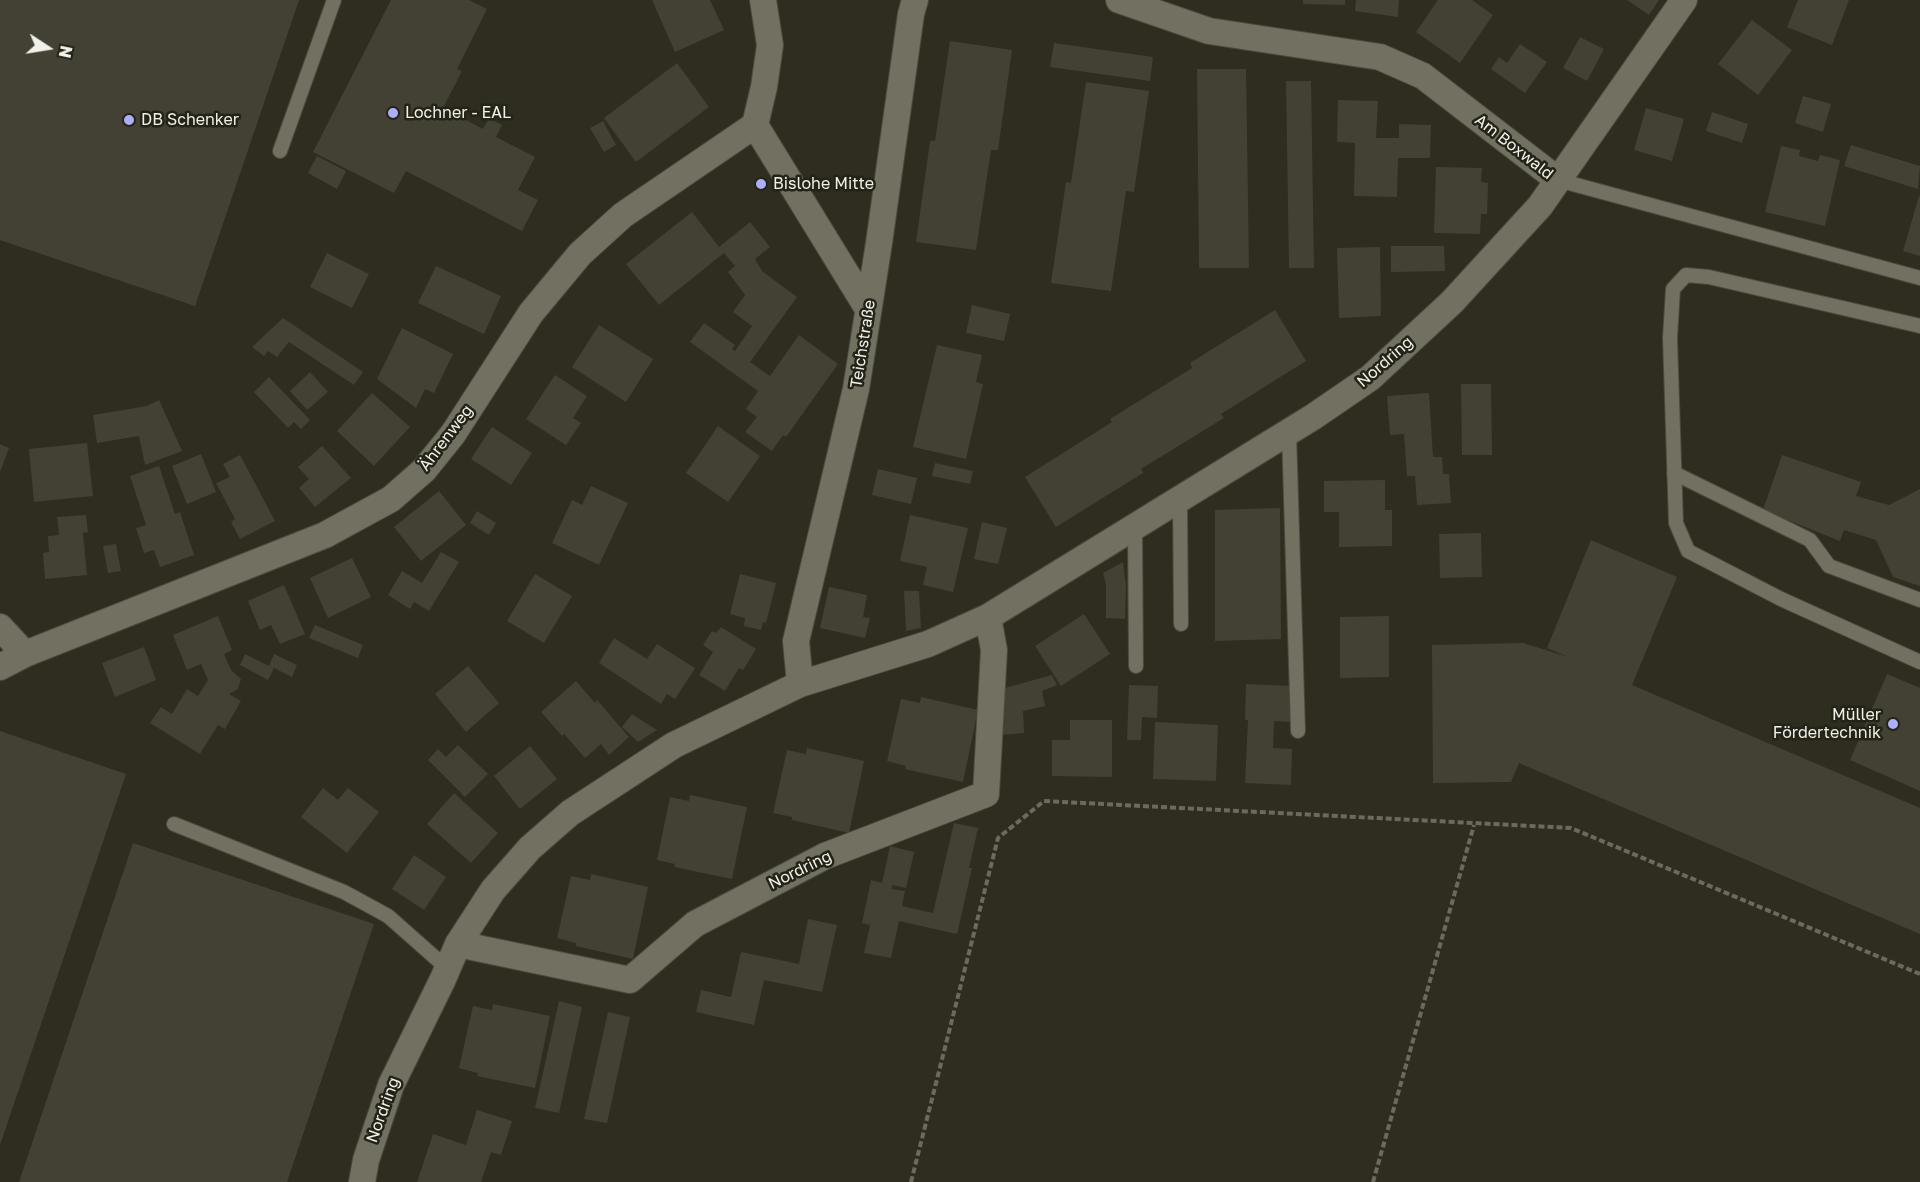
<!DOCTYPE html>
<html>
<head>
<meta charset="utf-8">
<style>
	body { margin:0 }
	#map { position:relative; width:1920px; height:1182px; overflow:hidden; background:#2e2d20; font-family:"Golos Text",sans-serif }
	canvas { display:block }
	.north { position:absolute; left:18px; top:18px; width:60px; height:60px; -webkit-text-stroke:4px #242317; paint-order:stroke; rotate:102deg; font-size:16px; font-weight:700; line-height:24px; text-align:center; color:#f2f1e9 }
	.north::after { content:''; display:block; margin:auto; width:21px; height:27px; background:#f2f1e9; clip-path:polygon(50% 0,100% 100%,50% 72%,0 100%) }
</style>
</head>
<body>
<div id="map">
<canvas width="1920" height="1182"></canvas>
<div class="north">N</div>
</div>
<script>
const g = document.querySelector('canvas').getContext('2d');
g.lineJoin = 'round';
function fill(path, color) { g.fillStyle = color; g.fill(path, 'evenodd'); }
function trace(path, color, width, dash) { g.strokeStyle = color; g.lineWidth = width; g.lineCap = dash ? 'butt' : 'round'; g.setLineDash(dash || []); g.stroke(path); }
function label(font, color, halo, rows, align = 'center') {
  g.font = font + ' "Golos Text",sans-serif'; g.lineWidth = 5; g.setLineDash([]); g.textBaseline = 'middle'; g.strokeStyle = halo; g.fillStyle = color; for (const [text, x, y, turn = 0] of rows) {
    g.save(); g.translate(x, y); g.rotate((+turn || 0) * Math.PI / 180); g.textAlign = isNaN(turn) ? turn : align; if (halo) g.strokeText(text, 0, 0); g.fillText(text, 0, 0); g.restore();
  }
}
fill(new Path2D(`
	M0 0H299L195 306 0 240Z
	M391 0H469L487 9 457 69 462 71 443 108 483 129 489 118 502 125 496 137 535 157 518 190 538 200 522 231 406 171 394 193 313 152Z
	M652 0H710L724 30 675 52Z
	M1303 0H1345V5L1303 4Z
	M1356 0H1399L1398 17 1355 11Z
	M1438 0H1472L1493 15 1460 63 1416 32Z
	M1627 0H1659L1649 15Z
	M1798 0H1849L1832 45 1787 27Z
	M1752 20 1792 50 1758 95 1718 64Z
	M1580 37 1604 49 1587 81 1563 68Z
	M950 41 1012 50 998 150H991L976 250 916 242 930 141H935Z
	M1054 43 1153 57 1150 81 1050 67Z
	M1520 44 1547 62 1525 93 1491 69 1499 57 1507 63Z
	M677 63 709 107 636 162 604 118Z
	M1197 69H1246L1249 268H1199Z
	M1286 81H1311L1314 268H1289Z
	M1086 82 1149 91 1134 192 1126 191 1111 291 1051 283 1066 182 1071 183Z
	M1803 96 1831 104 1823 132 1795 123Z
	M1338 100 1378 101 1376 138H1399V124L1431 125 1430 158H1398L1397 197 1354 196 1355 143 1337 142Z
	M1646 108 1684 119 1672 161 1634 150Z
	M1712 112 1748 124 1742 143 1706 131Z
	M603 121 616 145 604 152 590 128Z
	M1851 145 1920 166 1918 189 1844 166Z
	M1781 146 1800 150 1799 156 1818 161 1820 155 1840 160 1825 226 1765 212Z
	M317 156 346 171 337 189 308 173Z
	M1436 167 1482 168 1481 182 1488 183 1487 214H1481L1480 234 1434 233Z
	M1919 196H1920V256L1903 251Z
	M692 212 719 247 750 222 770 247 755 259 762 271 797 297 750 362 770 376 799 335 838 364 786 437 783 435 772 451 745 432 757 417 746 409 758 391 690 342 704 323 735 345 732 349 735 351 752 326 733 312 745 295 728 272 735 266 724 253 659 305 626 264Z
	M1391 246H1444L1445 271 1391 272Z
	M1380 247 1381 316 1339 318 1337 248Z
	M327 253 369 274 352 308 310 287Z
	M436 266 501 296 484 334 418 303Z
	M972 305 1010 314 1004 341 966 333Z
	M1275 310 1306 361 1221 414 1224 418 1141 469 1143 473 1056 527 1025 477 1112 422 1110 419 1192 368 1190 363Z
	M283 318 363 372 354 385 289 342 277 357 268 351 264 356 252 347Z
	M599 325 653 359 626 402 572 367Z
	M402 328 453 354 434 393 425 389 416 408 377 379Z
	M937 345 982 355 976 382 983 384 966 459 913 447Z
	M310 372 328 392 307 410 290 391Z
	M555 375 587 396 573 418 581 423 566 445 526 419Z
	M269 377 310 420 301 429 294 422 288 428 254 392Z
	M1461 384H1491L1492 455H1462Z
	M372 393 410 427 374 466 337 431Z
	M1429 393 1433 457H1442L1443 474H1449L1451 503 1417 505 1415 476H1407L1404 434 1390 435 1387 396Z
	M159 400 182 451 145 465 139 436 97 443 93 415 147 406Z
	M718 426 760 456 728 502 686 473Z
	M492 427 532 453 511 485 471 459Z
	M87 443 93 496 34 502 29 449Z
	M0 444 9 448 0 472Z
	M322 446 351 478 315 507 299 488 309 479 298 467Z
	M201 454 216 492 187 504 172 466Z
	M240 455 275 521 240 539 231 522 235 519 216 483 230 477 223 464Z
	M1782 455 1861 482 1856 496 1889 505 1920 489V586L1893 577 1876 540 1844 530 1840 541 1763 510Z
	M935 463 973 471 970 484 932 476Z
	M159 466 175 514 180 512 194 555 160 567 154 550 144 553 136 528 146 525 130 476Z
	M878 469 917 478 911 504 872 495Z
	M1385 480V510H1392V546L1339 547V512H1324V481Z
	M591 486 628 503 599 565 552 543 572 500 582 505Z
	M439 491 466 525 421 561 394 527Z
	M1280 508 1281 639 1215 641V510Z
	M477 511 496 523 489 535 470 523Z
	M86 515 88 532 83 533 87 575 45 579 43 553 49 552 48 536 59 535 57 517Z
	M910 515 968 528 953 592 923 585 927 567 900 561Z
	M982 522 1007 528 998 564 974 559Z
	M1481 533 1482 577 1440 578 1439 534Z
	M1591 540 1677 577 1632 685 1920 808V934L1519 763 1511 782 1433 783 1432 645 1523 643 1568 657 1547 648Z
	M116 544 121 571 108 573 103 546Z
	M441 552 459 562 429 611 414 602 410 609 388 595 402 571 422 583Z
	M352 558 371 597 328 618 310 578Z
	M1123 562 1126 585 1125 619 1106 618V585L1103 573Z
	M535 574 572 596 544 643 507 621Z
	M740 574 776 583 766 623 763 622 761 630 744 626 745 618 730 614Z
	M284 585 305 634 280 644 271 625 260 630 248 601Z
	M829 587 867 595 863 617 870 618 865 638 820 628Z
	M904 591H919L921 628 906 631Z
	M1084 614 1110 654 1061 686 1035 646Z
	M218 616 232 650 224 654 231 670 241 679 238 689 229 694 241 701 225 729 218 725 200 754 150 723 161 707 172 714 187 689 198 696 208 680 201 664 187 670 173 635Z
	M1389 616V677L1340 678V617Z
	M315 625 363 645 358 658 309 638Z
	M721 627 756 649 743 670 739 668 725 691 699 675 713 652 703 645 712 631 716 633Z
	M614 638 647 659 657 644 695 668 675 699 667 694 661 704 599 663Z
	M144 647 156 680 115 697 102 663Z
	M245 654 269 666 274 654 297 665 292 677 274 668 268 680 240 665Z
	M468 666 499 703 466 732 435 694Z
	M1887 674 1920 688V791L1850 760Z
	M1052 675 1057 685 1042 691 1045 706 1023 711 1024 733 1002 735 1005 688Z
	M576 681 595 703 597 700 629 737 609 755 601 744 585 758 564 734 562 736 541 712Z
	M1246 684 1292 686 1291 722 1274 721 1273 748 1292 749 1291 785 1245 783 1248 720H1245Z
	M1129 685 1158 686 1157 718 1142 717 1141 740H1127Z
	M921 697 978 710 963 782 905 769 906 766 887 761 901 699 920 703Z
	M632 714 657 730 638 742 622 727Z
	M1070 720H1112V777L1052 776V740H1070Z
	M1155 722 1218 725 1216 781 1153 779Z
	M0 731 126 774 0 1145Z
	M458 745 488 774 465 797 428 760 438 749 446 757Z
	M530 746 557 779 520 809 494 776Z
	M807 748 864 761 849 833 792 820V817L773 813 787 750 806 754Z
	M323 788 338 800 348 788 379 812 347 853 301 817Z
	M454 793 498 833 471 863 427 824Z
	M690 795 747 807 732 879 674 867 675 864 657 860 670 797 689 801Z
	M954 823 978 828 969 868H972L957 934 899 921 891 958 864 953 870 925 862 923 871 880 882 883 890 846 914 852 906 888 892 885V889L905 891 902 906 933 913Z
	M133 843 374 924 287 1182H19Z
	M414 855 446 877 424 910 392 889Z
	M591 874 648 887 633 959 576 946V943L557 938 571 876 590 880Z
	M808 919 837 925 822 992 764 980 754 1025 696 1012 701 990 731 997 741 952 799 964Z
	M559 1001 582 1007 559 1113 535 1108Z
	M493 1004 550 1016 535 1088 477 1076 478 1073 459 1068 473 1006 492 1010Z
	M608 1012 630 1017 607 1123 584 1119Z
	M477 1110 512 1121 501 1155 491 1152 481 1182H417L433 1134 466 1145Z`), '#434134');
const service = new Path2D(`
	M280 151 334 0
	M1558 180 1920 278
	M1920 326 1709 277 1686 275 1673 289 1670 338 1676 523 1688 551 1781 599 1920 662
	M1289 432 1298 731
	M1674 473 1810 540 1829 566 1920 600
	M1180 500 1181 624
	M1135 527 1136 666
	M174 824 344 892 388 916 448 969`);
const minor = new Path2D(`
	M763 0 770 45 764 87 755 125 868 309
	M1119 0 1209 31 1380 57 1423 76 1558 180
	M0 627 25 654 325 535 391 499 424 470 453 434 531 313 580 254 623 215 755 125
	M0 667 25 654
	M800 684 796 641 856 389 879 243 911 14 915 0
	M458 944 630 980 695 924 825 856 986 794 994 650 988 617
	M362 1182 366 1160 391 1085 443 979 458 944 493 890 530 848 570 813 674 745 800 684 928 644 988 617 1313 417 1370 378 1452 302 1540 206 1684 0`);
trace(service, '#4b4a3f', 16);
trace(minor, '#4b4a3f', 28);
trace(new Path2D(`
	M911 1182 998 838 1044 801 1571 828 1920 974
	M1373 1182 1474 825`), '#6b6a5f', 4, [6, 3]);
trace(service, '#717061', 14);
trace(minor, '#717061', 26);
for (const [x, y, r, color] of [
	[393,113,6,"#abaffb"],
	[129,120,6,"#abaffb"],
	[761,184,6,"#abaffb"],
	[1893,724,6,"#abaffb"]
]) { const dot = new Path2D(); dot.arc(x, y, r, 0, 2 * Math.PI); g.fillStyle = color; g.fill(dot); trace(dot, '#242317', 2); }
label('16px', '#f2f1e9', '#242317', [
	["Lochner - EAL",405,113],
	["DB Schenker",141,120],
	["Bislohe Mitte",773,184],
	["Müller",1881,715,"right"],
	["Fördertechnik",1881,733,"right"]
], 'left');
label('16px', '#f2f1e9', '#242317', [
	["Am Boxwald",1514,147,38],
	["Teichstraße",863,344,-81],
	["Nordring",1385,362,-41],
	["Ährenweg",446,438,-53],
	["Nordring",800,870,-26],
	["Nordring",383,1110,-70]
]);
</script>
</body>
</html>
